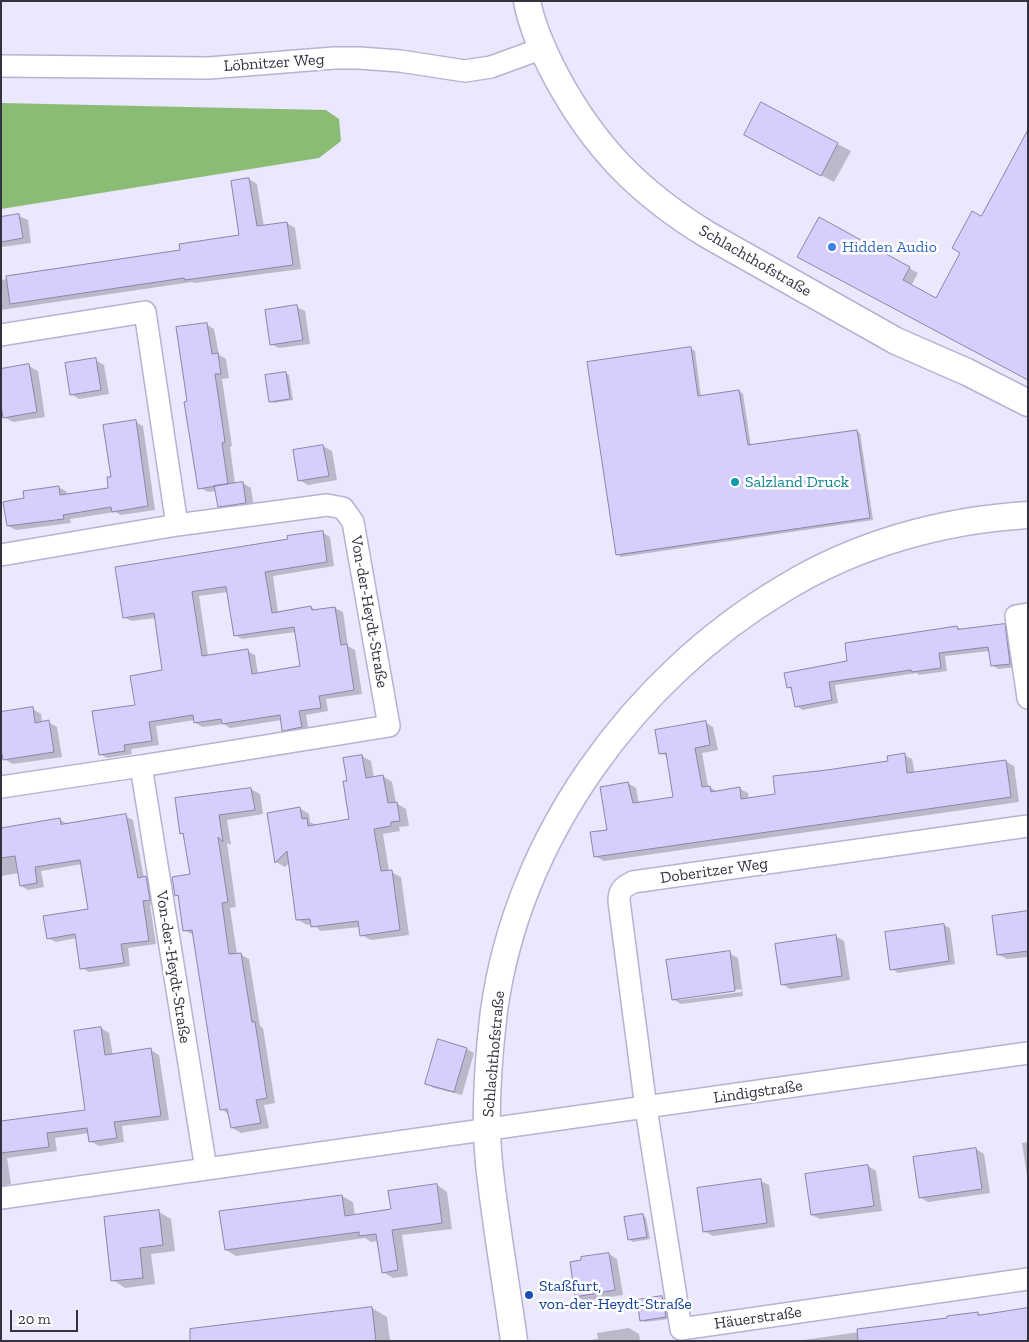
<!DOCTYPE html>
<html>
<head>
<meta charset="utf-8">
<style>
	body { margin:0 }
	#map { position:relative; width:1029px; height:1342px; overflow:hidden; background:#ebe7fc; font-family:"Zilla Slab",serif }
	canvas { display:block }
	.frame { position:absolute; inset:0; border:2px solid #34323f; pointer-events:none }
	.scale { position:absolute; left:10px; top:1310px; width:68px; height:22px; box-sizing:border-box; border:2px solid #34323f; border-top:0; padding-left:6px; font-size:15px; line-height:18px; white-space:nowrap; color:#34323f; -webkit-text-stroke:4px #fff; paint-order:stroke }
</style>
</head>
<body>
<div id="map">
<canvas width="1029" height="1342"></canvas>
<div class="frame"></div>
<div class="scale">20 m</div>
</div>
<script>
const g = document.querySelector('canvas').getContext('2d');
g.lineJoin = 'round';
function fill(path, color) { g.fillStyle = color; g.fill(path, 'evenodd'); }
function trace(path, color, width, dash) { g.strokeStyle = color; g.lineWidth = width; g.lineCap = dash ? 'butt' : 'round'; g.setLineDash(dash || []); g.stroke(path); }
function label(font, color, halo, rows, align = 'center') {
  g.font = font + ' "Zilla Slab",serif'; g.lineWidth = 5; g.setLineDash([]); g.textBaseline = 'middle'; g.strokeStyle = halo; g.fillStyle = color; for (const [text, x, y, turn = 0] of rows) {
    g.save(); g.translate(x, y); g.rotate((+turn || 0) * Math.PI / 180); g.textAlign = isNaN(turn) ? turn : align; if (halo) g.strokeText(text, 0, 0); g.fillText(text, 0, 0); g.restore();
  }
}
fill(new Path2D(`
	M1 103 326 110 339 119 341 141 319 158 1 209Z`), '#8abc75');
fill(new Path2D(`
	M761 104 851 151 834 182 758 142Z
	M249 179 257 184 264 227 287 223 295 228 301 269 194 283 192 282 1 310V280L181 251 241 236Z
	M19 216 28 220 31 243 1 247V218Z
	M981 218 1028 380 820 219 918 273 911 286 936 300Z
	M297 307 305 311 310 344 279 348 271 344Z
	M206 324 214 329 219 355 226 359 229 378 222 379 232 446 230 447 235 484 243 483 251 488 254 508 227 511 219 506 216 491 208 492 200 488 188 402Z
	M691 349 695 351 701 397 739 391 743 394 751 446 856 431 860 433 873 520 621 557 617 554Z
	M95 360 104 365 109 394 79 399 71 394Z
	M29 366 38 371 45 417 13 422 4 417Z
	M285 373 289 375 293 400 274 403 270 401Z
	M136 422 143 426 155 510 121 515 115 512 70 519 71 523 16 530 8 526 26 499 58 487 66 491 67 495 110 489 112 478Z
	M323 446 332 451 337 480 308 485 299 480 294 451Z
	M322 532 330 537 334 566 273 576 278 613 311 607 317 611 335 608 343 612 348 646 355 650 362 694 326 699 328 711 306 715 309 731 291 734 283 730 282 720 230 728 224 724 202 727 195 722V720L156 726 159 745 131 749 132 754 107 758 100 754 164 671 156 618 131 621 124 617 289 540ZM228 592 235 635 242 639 296 632 302 667 258 674 255 655 248 651 208 656 199 596Z
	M1004 625 1011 629 1017 667 998 669 992 665 990 651 945 656 947 671 919 675 917 673 835 685 838 703 803 710 796 706 793 690 788 687 849 662 957 627 962 630Z
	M33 709 41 714 42 723 48 722 57 727 62 757 13 764 4 759 3 753 1 754V713Z
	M705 722 713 727 718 750 702 753 708 786 718 792 740 789 748 793 749 799 777 795 827 771 889 762 904 755 912 759 915 774 1005 761 1014 766 1019 802 604 861 595 856 609 831 628 783 636 788 639 804 675 798 667 756 660 753Z
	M362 756 371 761 374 778 383 776 392 782 396 803 406 809 409 826 399 827 400 831 383 834 389 871 401 877 409 935 371 940 361 935 360 927 321 931 312 924 307 925 298 920 290 862 285 867 276 862 299 808 309 814 310 822 316 825 351 820 348 782Z
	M251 789 260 794 263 814 227 820 231 845 227 843 236 907 230 908 237 954H240L249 959 260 1026 263 1028 275 1103 264 1105 269 1128 241 1133 232 1128 230 1115 221 1109 194 935 184 930 180 897 176 895 191 875 185 835 181 833Z
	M125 816 133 820 144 878 153 882 157 904 150 905 156 944 128 948 130 966 89 972 82 968 77 938 56 942 48 938 90 910 82 864 41 871 44 887 28 890 21 886 19 873 1 876V829L60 820 68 824Z
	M1028 913V957L1007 959 999 955Z
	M944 925 950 928 955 964 898 973 892 969Z
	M835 936 844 941 850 980 790 989 782 984Z
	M729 953 738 958 743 996 681 1004 673 999ZM741 989 742 992 679 1000V998Z
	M101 1028 109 1033 113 1056 151 1050 159 1055 169 1120 122 1126 124 1142 99 1146 90 1141 89 1133 55 1138 57 1151 7 1158 11 1184 1 1186V1122L86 1111Z
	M467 1049 474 1053 462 1095 434 1088 426 1083Z
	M1028 1142V1182L1022 1143Z
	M976 1149 984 1154 990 1193 928 1202 920 1197Z
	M868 1166 876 1171 882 1211 820 1219 812 1215Z
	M761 1181 769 1185 775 1227 713 1236 704 1231Z
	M437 1185 447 1192 452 1229 402 1235 408 1276 393 1278 383 1272 378 1241 371 1242 365 1238 236 1256 226 1250 342 1196 353 1202 355 1216 392 1210Z
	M159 1212 171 1219 175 1251 151 1254 155 1284 125 1288 113 1280Z
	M643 1215 646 1218 650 1239 633 1242 629 1239Z
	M609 1254 617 1259 623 1295 584 1301 576 1296 583 1261Z
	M662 1297 666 1299 669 1319 645 1322 641 1320Z
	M372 1308 387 1317 390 1341H204Z
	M978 1313 1028 1341H797L949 1319Z
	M629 1328 639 1334 640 1341H583L598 1339 597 1333Z`), '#0003');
const building = new Path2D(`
	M761 102 838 143 821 176 744 135Z
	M1028 130V380L797 257 819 217 910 267 903 280 936 298 960 253 952 248 972 211 981 216Z
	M249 178 257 226 287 222 293 265 185 280 184 278 10 304 6 276 180 250 179 244 239 235 231 181Z
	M19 214 23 238 1 242V217Z
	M297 305 303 340 270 345 265 310Z
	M207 323 212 354 218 353 221 374H215L225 442 222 443 228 484 198 489 184 402 187 401 176 327Z
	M691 347 698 396 739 390 748 445 857 430 870 518 616 555 587 362Z
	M96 358 101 390 70 395 65 363Z
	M29 364 37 412 3 418 1 405V369Z
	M286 372 290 399 269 402 265 375Z
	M136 420 148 506 112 512 111 507 63 515 64 519 7 526 3 502 24 498 23 491 59 486 60 495 108 488 107 477H111L103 425Z
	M323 445 329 476 298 481 293 450Z
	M243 482 246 503 218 507 214 486Z
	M323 531 327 562 265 572 272 613 311 606 312 610 335 607 341 645 347 644 354 690 319 696 321 708 299 711 302 727 282 731 280 715 222 724 221 719 194 723 193 715 149 722 152 741 124 745 125 751 99 755 92 711 135 705 130 676 162 670 154 613 123 618 115 567 288 539 287 536ZM226 587 234 636 294 627 300 666 252 674 248 649 202 656 192 592Z
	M1005 624 1010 664 991 666 988 647 939 653 941 668 912 672 911 670 829 682 832 700 795 707 791 687 787 688 784 673 847 661 845 643 957 626 958 629Z
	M33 707 35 723 49 720 54 752 3 760 1 750V712Z
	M706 721 710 745 695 748 702 787 710 786 711 792 740 787 741 799 775 794 773 776 827 770 888 761 887 756 905 753 907 773 1006 760 1011 797 594 857 590 832 607 830 600 787 628 782 633 803 673 797 666 753 659 754 655 730Z
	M362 755 366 778 383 775 388 803 397 802 400 821 391 822V826L374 829 381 871 392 870 400 930 360 936 358 921 311 927 310 919 296 920 287 851 275 863 267 813 300 807 302 819 307 818 308 826 349 819 343 781H347L343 758Z
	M251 788 255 810 219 815 223 842 218 837 228 902 222 903 229 954 241 953 252 1022H255L267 1098 256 1100 261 1123 231 1128 227 1109 220 1110 192 930 183 931 178 895 175 896 172 877 190 874 183 833 180 834 175 798Z
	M126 814 138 878 146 876 150 900 143 901 149 941 121 944 124 963 80 969 75 934 47 939 43 916 88 909 80 860 35 867 37 883 20 886 15 856 1 858V828L60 818 61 824Z
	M1028 911V951L997 955 992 916Z
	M944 924 949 961 890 970 885 932Z
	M836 935 842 976 781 985 775 944Z
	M730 951 735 991 672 1000 666 960Z
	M101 1027 105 1055 151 1048 161 1116 114 1122 117 1138 89 1142 87 1128 47 1133 49 1147 1 1153V1121L85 1110 74 1031Z
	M438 1039 467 1048 454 1092 425 1084Z
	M976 1148 982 1189 919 1198 913 1157Z
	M868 1165 874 1206 811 1215 805 1174Z
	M761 1179 767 1223 703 1232 697 1188Z
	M437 1184 442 1223 392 1230 398 1270 382 1273 376 1234 359 1236V1232L225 1250 219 1211 342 1195 345 1216 391 1209 388 1191Z
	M159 1210 163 1245 140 1248 143 1278 111 1281 104 1217Z
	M643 1214 647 1237 628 1240 624 1217Z
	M609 1253 615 1290 575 1297 570 1262 581 1260V1257Z
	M662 1296 666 1317 640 1321 637 1300Z
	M372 1307 376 1341H190V1329Z
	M1028 1308V1341H858L857 1329 947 1318V1316L978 1312V1315Z`);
fill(building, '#d7cefe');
trace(building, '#8c85a6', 1);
const minor = new Path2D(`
	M1 66 209 68 334 58H359L400 61 465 71 491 67 543 48
	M1 335 145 312 177 525 327 505 343 508 353 522 389 726 141 766 206 1169
	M1 555 177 525
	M1028 614 1016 616 1028 698
	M1 787 141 766
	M1028 826 633 882C623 887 619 890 619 901L646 1108 681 1329 1028 1279
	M1 1198 1028 1053`);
const tertiary = new Path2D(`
	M527 1C532 28 544 53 556 76 594 147 639 193 708 235L896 341 967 372 1028 403
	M514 1341C506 1282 495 1222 489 1163 484 1113 488 1061 494 1011 518 837 634 678 783 589 856 544 943 520 1028 515`);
trace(minor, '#b8b1d3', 24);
trace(tertiary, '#b8b1d3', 29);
trace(minor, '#fff', 21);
trace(tertiary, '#fff', 26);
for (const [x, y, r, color] of [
	[832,247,5,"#3f7fe0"],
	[735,482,5,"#0f9aa8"],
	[529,1295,5,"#1a4fb4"]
]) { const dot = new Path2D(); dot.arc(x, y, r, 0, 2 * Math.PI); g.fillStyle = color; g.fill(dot); trace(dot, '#fff', 2); }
label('16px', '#34323f', '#fff', [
	["Löbnitzer Weg",274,63,-4],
	["Schlachthofstraße",755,261,30],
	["Von-der-Heydt-Straße",369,612,80],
	["Doberitzer Weg",714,871,-8],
	["Von-der-Heydt-Straße",173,967,81],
	["Schlachthofstraße",494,1054,-85],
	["Lindigstraße",758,1092,-8],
	["Häuerstraße",758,1318,-8]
]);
label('16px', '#366cbe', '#fff', [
	["Hidden Audio",842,247]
], 'left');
label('16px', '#0d838f', '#fff', [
	["Salzland Druck",745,482]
], 'left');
label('16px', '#164399', '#fff', [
	["Staßfurt,",539,1286],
	["von-der-Heydt-Straße",539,1304]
], 'left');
</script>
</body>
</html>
